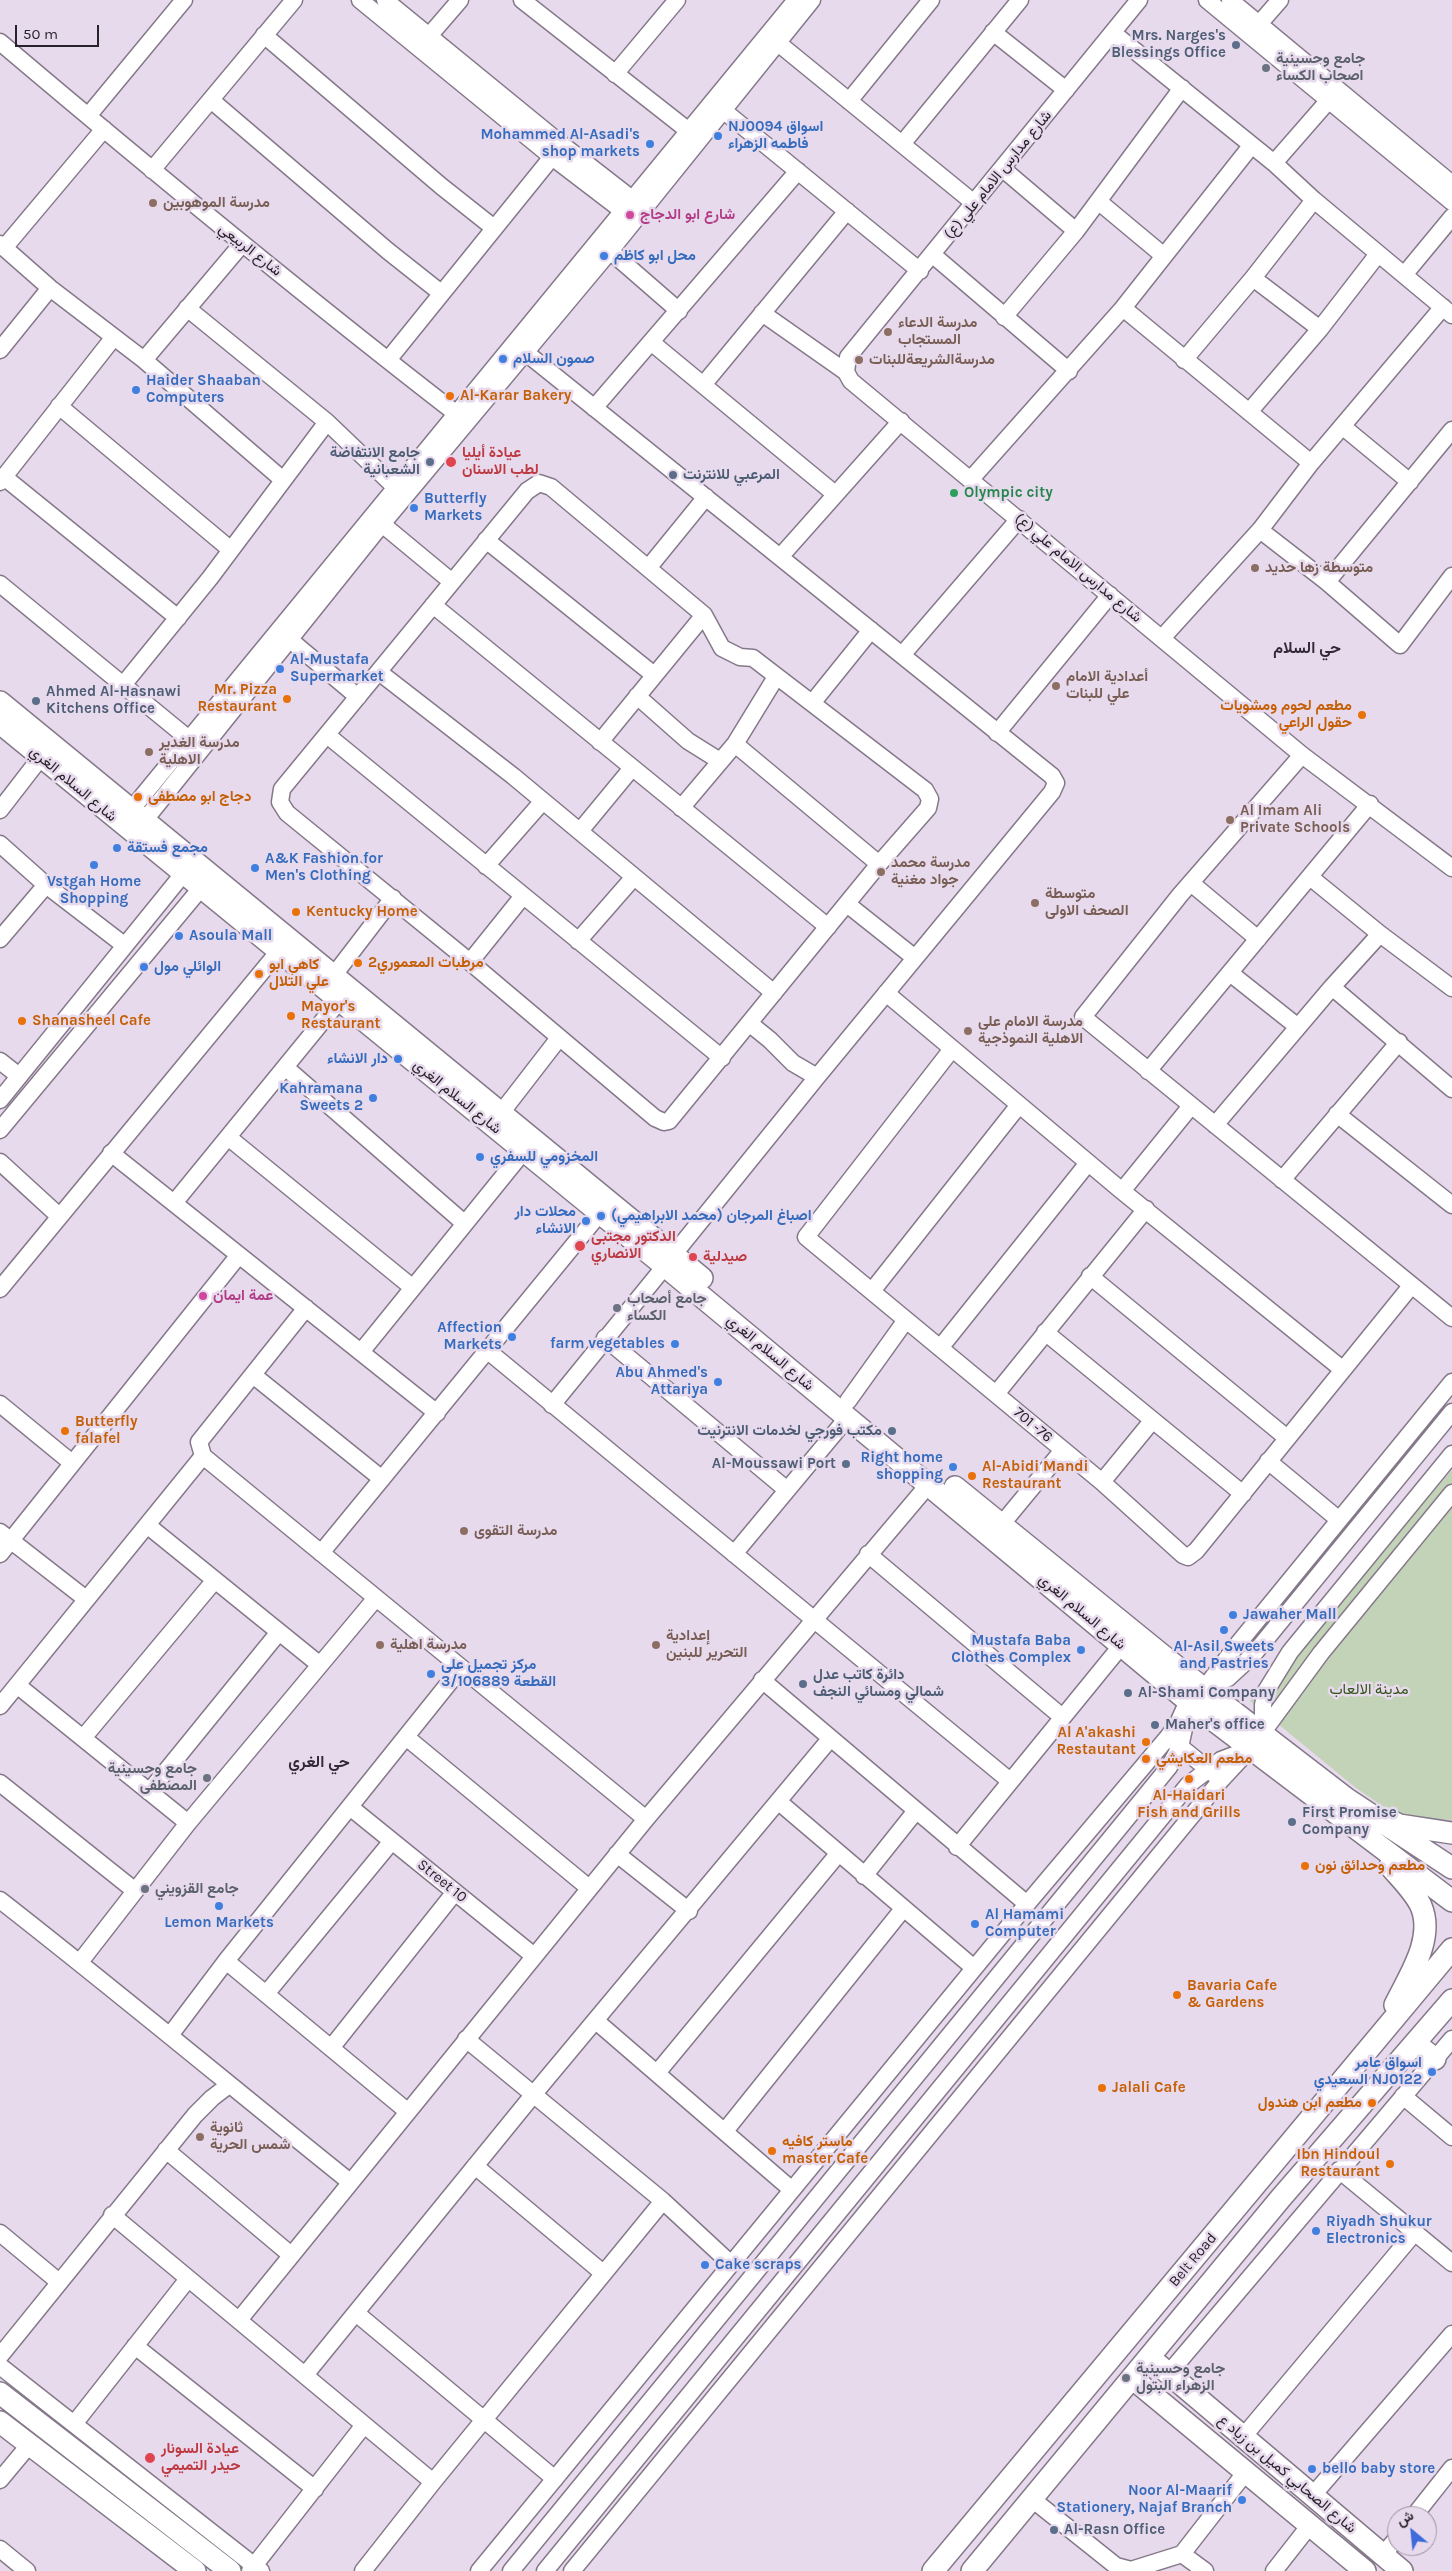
<!DOCTYPE html>
<html>
<head>
<meta charset="utf-8">
<style>
	body { margin:0 }
	#map { position:relative; width:1452px; height:2571px; overflow:hidden; background:#e8daed; font-family:Karla,Vazirmatn,sans-serif }
	canvas { display:block }
	.north { position:absolute; left:1387px; top:2506px; width:50px; height:50px; box-sizing:border-box; background:#e8daed; border:1px solid #9b919f; border-radius:50%; rotate:332deg; font-size:14px; font-weight:700; line-height:20px; text-align:center; color:#28232a }
	.north::after { content:''; display:block; margin:auto; width:18px; height:22px; background:#3e6bdc; clip-path:polygon(50% 0,100% 100%,50% 72%,0 100%) }
	.scale { position:absolute; left:15px; top:25px; width:84px; height:22px; box-sizing:border-box; border:2px solid #28232a; border-top:0; padding-left:6px; font-size:15px; line-height:18px; white-space:nowrap; color:#28232a; -webkit-text-stroke:4px #e8daed; paint-order:stroke }
</style>
</head>
<body>
<div id="map">
<canvas width="1452" height="2571"></canvas>
<div class="north">ش</div>
<div class="scale">50 m</div>
</div>
<script>
const g = document.querySelector('canvas').getContext('2d');
g.lineJoin = 'round';
function fill(path, color) { g.fillStyle = color; g.fill(path, 'evenodd'); }
function trace(path, color, width, dash) { g.strokeStyle = color; g.lineWidth = width; g.lineCap = dash ? 'butt' : 'round'; g.setLineDash(dash || []); g.stroke(path); }
function label(font, color, halo, rows, align = 'center') {
  g.font = font + ' Karla,Vazirmatn,sans-serif'; g.lineWidth = 5; g.setLineDash([]); g.textBaseline = 'middle'; g.strokeStyle = halo; g.fillStyle = color; for (const [text, x, y, turn = 0] of rows) {
    g.save(); g.translate(x, y); g.rotate((+turn || 0) * Math.PI / 180); g.textAlign = isNaN(turn) ? turn : align; if (halo) g.strokeText(text, 0, 0); g.fillText(text, 0, 0); g.restore();
  }
}
fill(new Path2D(`
	M1452 1470V1820L1397 1816 1356 1788 1250 1701Z`), '#c2d3b8');
const minor = new Path2D(`
	M360 0 552 157 624 212
	M385 0 560 143 632 199
	M522 0 690 132
	M1139 0 848 357 846 372 851 381 1302 755 1452 868
	M1207 0 1452 202
	M1230 0 1452 184
	M1259 24 1280 0
	M993 32 1066 90
	M1113 33 1274 163 1314 200 1452 315
	M264 35 441 186 494 228
	M429 36 460 0
	M0 42C150 169 302 294 458 415
	M778 43 974 203
	M615 74 677 0
	M211 100 388 251 441 293
	M849 101 931 0
	M724 111 920 271
	M88 116 184 0
	M902 144 1020 0
	M1274 163 1329 100
	M1003 169 1076 231
	M152 170 294 0
	M1098 201 1164 256
	M0 244 50 288 144 360 283 480
	M4 248 104 129
	M610 251 679 311
	M933 255 1069 371
	M1404 275 1452 217
	M1253 278 1320 329
	M187 308 327 422 396 488
	M1123 308 1311 463
	M762 313 846 372
	M1004 317 1076 231 1182 88
	M651 342 835 494
	M0 350 50 288
	M525 352 1052 776 1056 783 1052 792 817 1077 674 1254
	M144 360 242 244
	M388 360 552 157
	M1184 360 1253 278 1314 200
	M703 385 847 211
	M59 406 231 550
	M594 408 798 171
	M1249 412 1320 329 1378 254
	M1342 426 1410 482
	M4 477 178 618
	M971 479 1123 308 1251 146
	M0 482 114 337
	M539 483 551 487 704 615 722 648 740 657 753 658 925 790 930 799 928 808 879 864 669 1121 664 1122 655 1118 470 962 287 813 280 802 282 789 527 491Z
	M382 524 452 582
	M1260 530 1327 582 1400 645 1452 576
	M486 540 654 675
	M780 557 901 421
	M649 567 706 497
	M1327 582 1452 430
	M0 584 190 740
	M433 605 828 927
	M1162 638 1260 530 1311 463 1443 307
	M289 639 358 697
	M902 655 1019 519
	M379 672 513 776 774 993
	M123 685 210 578 327 422
	M637 696 688 741 720 761
	M813 702 871 630
	M997 733 1110 595
	M327 735 722 1058
	M600 742 704 615
	M735 744 879 864
	M1302 755 1180 895 1083 1017 1452 1318
	M681 808 735 744 776 677
	M0 810 41 757
	M131 810 796 0
	M144 821 382 524 610 251 812 0
	M580 831 632 768
	M0 844 46 885 124 945
	M486 866 543 801
	M1310 877 1380 934 1452 988
	M1191 883 1258 939
	M847 904 915 958
	M0 939 46 885
	M578 941 634 877
	M470 962 523 896
	M1230 973 1298 1027
	M334 975 393 898
	M1332 987 1452 1089
	M886 993 1122 1191 1342 1369
	M749 1023 770 1040 793 1063 817 1077
	M952 1049 806 1237 1102 1482 1183 1555 1188 1557 1196 1551 1411 1286
	M0 1061 19 1076
	M285 1067 464 1223
	M1148 1071 1370 804
	M0 1100 183 874
	M501 1113 559 1038
	M1337 1114 1452 1205
	M1215 1125 1332 987 1380 934
	M0 1130 201 888
	M228 1137 413 1288
	M111 1153 437 1413
	M0 1162 59 1216
	M1282 1180 1399 1042
	M1122 1191 1191 1106
	M174 1203 339 1001
	M1090 1276 1287 1438
	M0 1289 279 951
	M872 1291 1019 1105
	M1045 1332 1243 1494
	M605 1338 787 1490
	M940 1348 1088 1163
	M488 1351 1010 1781
	M361 1352 523 1152
	M253 1375 382 1479
	M996 1394 1146 1209
	M848 1401 906 1320
	M0 1404 72 1463
	M552 1405 665 1266
	M203 1456 199 1442 306 1308
	M1268 1461 1338 1519
	M1102 1482 1152 1421
	M147 1525 320 1665
	M1001 1525 1063 1450
	M0 1532 86 1599
	M321 1553 600 1213
	M0 1554 239 1255
	M734 1554 848 1417
	M868 1554 1061 1716
	M762 1680 1027 1904
	M17 1685 188 1823
	M1208 1688 1228 1678 1253 1655 1452 1412
	M1204 1689 1237 1645 1452 1382
	M0 1706 203 1456 646 1819
	M1263 1732V1705L1266 1691 1290 1652 1452 1454
	M1263 1732 1321 1653 1452 1493
	M406 1737 589 1888
	M83 1738 215 1580
	M1172 1740 1215 1775
	M0 1783 134 1890
	M149 1792 279 1632
	M779 1802 974 1968
	M350 1807 534 1956
	M957 1847 1121 1646
	M617 1854 689 1911
	M864 1876 915 1812
	M0 1900C118 1992 233 2088 350 2182
	M226 1961 407 2111
	M80 1962 188 1823 376 1598
	M266 1994 392 1841
	M596 2021 792 2190
	M171 2034 226 1961 461 1668
	M466 2039 663 2201 731 2264
	M331 2048 455 1892
	M657 2073 838 1854
	M1403 2096 1452 2137
	M725 2131 903 1909
	M166 2150 291 2255
	M475 2166 603 2273
	M1339 2170 1452 2263
	M112 2215 433 2482
	M0 2233 59 2282
	M356 2313 555 2479
	M239 2320 646 1819 929 1484
	M135 2346 315 2489
	M0 2356 195 2115 212 2098 229 2085
	M0 2366 261 2571
	M1169 2373 1452 2039
	M305 2375 533 2095 830 1739
	M74 2424 188 2279
	M1243 2437 1415 2232
	M0 2480 30 2444
	M1313 2495 1452 2334
	M1032 2499 1116 2566 1131 2570 1182 2554 1245 2473
	M1414 2516 1452 2468
	M0 2549 27 2571
	M1182 2554 1205 2571
	M1383 2555 1397 2538
	M250 2571 364 2425
	M363 2571 433 2482 663 2201
	M479 2571 1027 1904 1168 1737 1178 1723 1188 1701
	M511 2571 1169 1767 1180 1747 1187 1715
	M545 2571 1188 1785 1221 1760 1250 1749
	M572 2571 1221 1780 1247 1752
	M1274 2571 1310 2525`);
const major = new Path2D(`
	M0 702 702 1278
	M0 723 665 1266 1188 1701 1452 1901
	M955 1487 1204 1689 1347 1799 1452 1868
	M1389 1820 1399 1825 1452 1833
	M1390 1866C1400 1878 1414 1891 1421 1906 1435 1939 1409 1976 1395 2005
	M1415 2043 1435 2059
	M1149 2357 1402 2571
	M1132 2378 1365 2571
	M0 2393 230 2571
	M0 2422 195 2571
	M933 2571 1452 1949
	M972 2571 1280 2199 1452 2000`);
trace(minor, '#847889', 19);
trace(major, '#847889', 24);
trace(minor, '#fff', 16);
trace(major, '#fff', 21);
for (const [x, y, r, color] of [
	[1236,45,5,"#5c6f8a"],
	[1266,68,5,"#6b7280"],
	[718,136,5,"#3f7fe0"],
	[650,144,5,"#3f7fe0"],
	[153,203,5,"#8d6e63"],
	[630,215,5,"#d1479c"],
	[604,256,5,"#3f7fe0"],
	[888,332,5,"#8d6e63"],
	[503,359,5,"#3f7fe0"],
	[859,360,5,"#8d6e63"],
	[136,390,5,"#3f7fe0"],
	[450,396,5,"#e8710a"],
	[430,462,5,"#5c6f8a"],
	[451,462,6,"#e0444e"],
	[673,475,5,"#5c6f8a"],
	[954,493,5,"#2e9e5b"],
	[414,508,5,"#3f7fe0"],
	[1255,568,5,"#8d6e63"],
	[280,669,5,"#3f7fe0"],
	[1056,686,5,"#8d6e63"],
	[287,699,5,"#e8710a"],
	[36,701,5,"#5c6f8a"],
	[1362,715,5,"#e8710a"],
	[149,752,5,"#8d6e63"],
	[138,797,5,"#e8710a"],
	[1230,820,5,"#8d6e63"],
	[117,848,5,"#3f7fe0"],
	[94,865,5,"#3f7fe0"],
	[255,868,5,"#3f7fe0"],
	[881,872,5,"#8d6e63"],
	[1035,903,5,"#8d6e63"],
	[296,912,5,"#e8710a"],
	[179,936,5,"#3f7fe0"],
	[358,963,5,"#e8710a"],
	[144,967,5,"#3f7fe0"],
	[259,974,5,"#e8710a"],
	[291,1016,5,"#e8710a"],
	[22,1021,5,"#e8710a"],
	[968,1031,5,"#8d6e63"],
	[398,1059,5,"#3f7fe0"],
	[373,1098,5,"#3f7fe0"],
	[480,1157,5,"#3f7fe0"],
	[601,1216,5,"#3f7fe0"],
	[586,1221,5,"#3f7fe0"],
	[580,1246,6,"#e0444e"],
	[693,1257,5,"#e0444e"],
	[203,1296,5,"#d1479c"],
	[617,1308,5,"#6b7280"],
	[512,1337,5,"#3f7fe0"],
	[675,1344,5,"#3f7fe0"],
	[718,1382,5,"#3f7fe0"],
	[65,1431,5,"#e8710a"],
	[892,1431,5,"#5c6f8a"],
	[846,1464,5,"#5c6f8a"],
	[953,1467,5,"#3f7fe0"],
	[972,1476,5,"#e8710a"],
	[464,1531,5,"#8d6e63"],
	[1233,1615,5,"#3f7fe0"],
	[1224,1630,5,"#3f7fe0"],
	[380,1645,5,"#8d6e63"],
	[656,1645,5,"#8d6e63"],
	[1081,1650,5,"#3f7fe0"],
	[431,1674,5,"#3f7fe0"],
	[803,1684,5,"#5c6f8a"],
	[1128,1693,5,"#5c6f8a"],
	[1155,1725,5,"#5c6f8a"],
	[1146,1742,5,"#e8710a"],
	[1146,1759,5,"#e8710a"],
	[207,1778,5,"#6b7280"],
	[1189,1779,5,"#e8710a"],
	[1292,1822,5,"#5c6f8a"],
	[1305,1866,5,"#e8710a"],
	[145,1889,5,"#6b7280"],
	[219,1906,5,"#3f7fe0"],
	[975,1924,5,"#3f7fe0"],
	[1177,1995,5,"#e8710a"],
	[1432,2072,5,"#3f7fe0"],
	[1102,2088,5,"#e8710a"],
	[1372,2103,5,"#e8710a"],
	[200,2137,5,"#8d6e63"],
	[772,2151,5,"#e8710a"],
	[1390,2164,5,"#e8710a"],
	[1316,2231,5,"#3f7fe0"],
	[705,2265,5,"#3f7fe0"],
	[1126,2378,5,"#6b7280"],
	[150,2458,6,"#e0444e"],
	[1312,2469,5,"#3f7fe0"],
	[1242,2500,5,"#3f7fe0"],
	[1054,2530,5,"#5c6f8a"]
]) { const dot = new Path2D(); dot.arc(x, y, r, 0, 2 * Math.PI); g.fillStyle = color; g.fill(dot); trace(dot, '#e8daed', 2); }
label('bold 15px', '#4e5e75', '#e8daed', [
	["Mrs. Narges's",1226,36,"right"],
	["Blessings Office",1226,53,"right"],
	["جامع الانتفاضة",420,453,"right"],
	["الشعبانية",420,470,"right"],
	["المرعبي للانترنت",683,475],
	["Ahmed Al-Hasnawi",46,692],
	["Kitchens Office",46,709],
	["مكتب فورجي لخدمات الانترنيت",882,1431,"right"],
	["Al-Moussawi Port",836,1464,"right"],
	["دائرة كاتب عدل",813,1675],
	["شمالي ومسائي النجف",813,1692],
	["Al-Shami Company",1138,1693],
	["Maher's office",1165,1725],
	["First Promise",1302,1813],
	["Company",1302,1830],
	["Al-Rasn Office",1064,2530]
], 'left');
label('bold 15px', '#5b616d', '#e8daed', [
	["جامع وحسينية",1276,59],
	["اصحاب الكساء",1276,76],
	["جامع أصحاب",627,1299],
	["الكساء",627,1316],
	["جامع وحسينية",197,1769,"right"],
	["المصطفى",197,1786,"right"],
	["جامع القزويني",155,1889],
	["جامع وحسينية",1136,2369],
	["الزهراء البتول",1136,2386]
], 'left');
label('bold 15px', '#366cbe', '#e8daed', [
	["NJ0094 اسواق",728,127],
	["فاطمه الزهراء",728,144],
	["Mohammed Al-Asadi's",640,135,"right"],
	["shop markets",640,152,"right"],
	["محل ابو كاظم",614,256],
	["صمون السلام",513,359],
	["Haider Shaaban",146,381],
	["Computers",146,398],
	["Butterfly",424,499],
	["Markets",424,516],
	["Al-Mustafa",290,660],
	["Supermarket",290,677],
	["مجمع فستقة",127,848],
	["A&K Fashion for",265,859],
	["Men's Clothing",265,876],
	["Vstgah Home",94,882,"center"],
	["Shopping",94,899,"center"],
	["Asoula Mall",189,936],
	["الوائلي مول",154,967],
	["دار الانشاء",388,1059,"right"],
	["Kahramana",363,1089,"right"],
	["Sweets 2",363,1106,"right"],
	["المخزومي للسفري",490,1157],
	["محلات دار",576,1212,"right"],
	["الانشاء",576,1229,"right"],
	["اصباغ المرجان (محمد الابراهيمي)",611,1216],
	["Affection",502,1328,"right"],
	["Markets",502,1345,"right"],
	["farm vegetables",665,1344,"right"],
	["Abu Ahmed's",708,1373,"right"],
	["Attariya",708,1390,"right"],
	["Right home",943,1458,"right"],
	["shopping",943,1475,"right"],
	["Jawaher Mall",1243,1615],
	["Mustafa Baba",1071,1641,"right"],
	["Clothes Complex",1071,1658,"right"],
	["Al-Asil Sweets",1224,1647,"center"],
	["and Pastries",1224,1664,"center"],
	["مركز تجميل على",441,1665],
	["القطعة 3/106889",441,1682],
	["Al Hamami",985,1915],
	["Computer",985,1932],
	["Lemon Markets",219,1923,"center"],
	["اسواق عامر",1422,2063,"right"],
	["السعيدي NJ0122",1422,2080,"right"],
	["Riyadh Shukur",1326,2222],
	["Electronics",1326,2239],
	["Cake scraps",715,2265],
	["bello baby store",1322,2469],
	["Noor Al-Maarif",1232,2491,"right"],
	["Stationery, Najaf Branch",1232,2508,"right"]
], 'left');
label('15px', '#28232a', '#e8daed', [
	["شارع مدارس الامام علي (ع)",998,175,-51],
	["شارع الربيعي",250,250,38],
	["شارع مدارس الامام علي (ع)",1078,568,40],
	["شارع السلام الغري",73,784,40],
	["شارع السلام الغري",457,1097,39],
	["شارع السلام الغري",770,1353,40],
	["701 -76",1033,1425,40],
	["شارع السلام الغري",1082,1612,40],
	["Street 10",442,1881,39],
	["Belt Road",1193,2260,-50],
	["شارع الصحابي كميل بن زياد ع",1287,2474,40]
]);
label('bold 15px', '#785e54', '#e8daed', [
	["مدرسة الموهوبين",163,203],
	["مدرسة الدعاء",898,323],
	["المستجاب",898,340],
	["مدرسةالشريعةللبنات",869,360],
	["متوسطة زها حديد",1265,568],
	["أعدادية الامام",1066,677],
	["علي للبنات",1066,694],
	["مدرسة الغدير",159,743],
	["الاهلية",159,760],
	["Al Imam Ali",1240,811],
	["Private Schools",1240,828],
	["مدرسة محمد",891,863],
	["جواد مغنية",891,880],
	["متوسطة",1045,894],
	["الصحف الاولى",1045,911],
	["مدرسة الامام علي",978,1022],
	["الاهلية النموذجية",978,1039],
	["مدرسة التقوى",474,1531],
	["إعدادية",666,1636],
	["التحرير للبنين",666,1653],
	["مدرسة اهلية",390,1645],
	["ثانوية",210,2128],
	["شمس الحرية",210,2145]
], 'left');
label('bold 15px', '#b23c85', '#e8daed', [
	["شارع ابو الدجاج",640,215],
	["عمة ايمان",213,1296]
], 'left');
label('bold 15px', '#c56008', '#e8daed', [
	["Al-Karar Bakery",460,396],
	["Mr. Pizza",277,690,"right"],
	["Restaurant",277,707,"right"],
	["مطعم لحوم ومشويات",1352,706,"right"],
	["حقول الراعي",1352,723,"right"],
	["دجاج ابو مصطفى",148,797],
	["Kentucky Home",306,912],
	["مرطبات المعموري2",368,963],
	["كاهي ابو",269,965],
	["علي التلال",269,982],
	["Mayor's",301,1007],
	["Restaurant",301,1024],
	["Shanasheel Cafe",32,1021],
	["Butterfly",75,1422],
	["falafel",75,1439],
	["Al-Abidi Mandi",982,1467],
	["Restaurant",982,1484],
	["Al A'akashi",1136,1733,"right"],
	["Restautant",1136,1750,"right"],
	["مطعم العكايشي",1156,1759],
	["Al-Haidari",1189,1796,"center"],
	["Fish and Grills",1189,1813,"center"],
	["مطعم وحدائق نون",1315,1866],
	["Bavaria Cafe",1187,1986],
	["& Gardens",1187,2003],
	["Jalali Cafe",1112,2088],
	["مطعم ابن هندول",1362,2103,"right"],
	["ماستر كافيه",782,2142],
	["master Cafe",782,2159],
	["Ibn Hindoul",1380,2155,"right"],
	["Restaurant",1380,2172,"right"]
], 'left');
label('bold 15px', '#be3a42', '#e8daed', [
	["عيادة أيليا",462,453],
	["لطب الاسنان",462,470],
	["الدكتور مجتبى",591,1237],
	["الانصاري",591,1254],
	["صيدلية",703,1257],
	["عيادة السونار",161,2449],
	["حيدر التميمي",161,2466]
], 'left');
label('bold 15px', '#27864d', '#e8daed', [
	["Olympic city",964,493]
], 'left');
label('15px', '#325318', '#e8daed', [
	["مدينة الالعاب",1369,1690]
]);
label('bold 16px', '#332836', '#e8daed', [
	["حي السلام",1307,648],
	["حي الغري",319,1762]
]);
</script>
</body>
</html>
